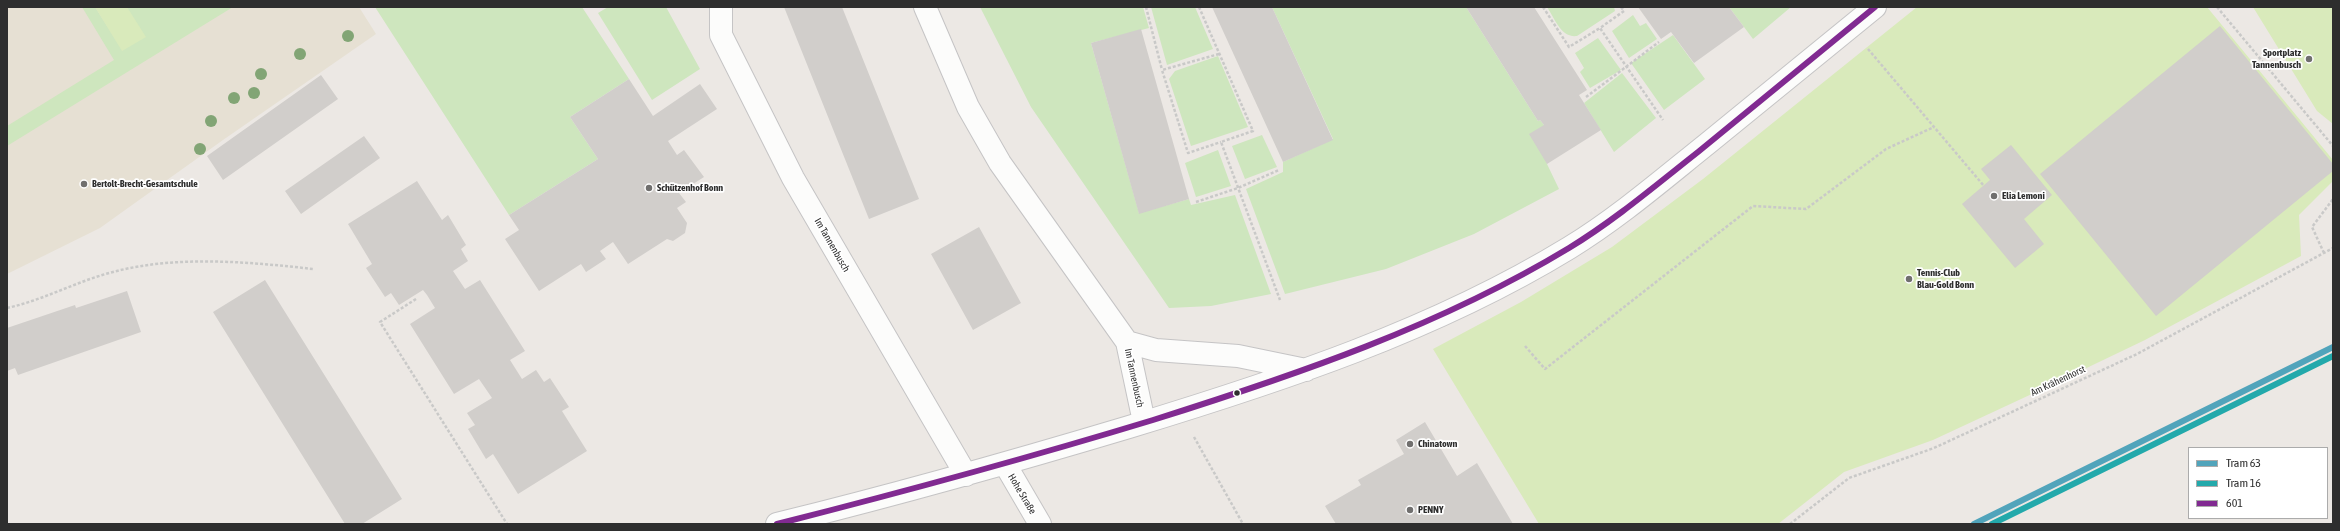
<!DOCTYPE html>
<html>
<head>
<meta charset="utf-8">
<style>
	body { margin:0 }
	#map { position:relative; width:2340px; height:531px; overflow:hidden; background:#ece8e4; font-family:"Asap Condensed",sans-serif }
	canvas { display:block }
	.frame { position:absolute; inset:0; border:8px solid #2e2e2e; pointer-events:none }
	.legend { position:absolute; left:2188px; top:447px; width:140px; height:72px; box-sizing:border-box; background:#fff; border:1px solid #ababab; margin:0; padding:5px 7px; list-style:none; font-size:12px; color:#2e2e2e }
	.legend li { display:flex; align-items:center; gap:8px; height:20px }
	.legend b { width:20px; border:1px solid #ababab }
</style>
</head>
<body>
<div id="map">
<canvas width="2340" height="531"></canvas>
<div class="frame"></div>
<ul class="legend">
<li><b style="height:5px;background:#51a4bb"></b>Tram 63</li>
<li><b style="height:5px;background:#23a9ab"></b>Tram 16</li>
<li><b style="height:5px;background:#812a91"></b>601</li>
</ul>
</div>
<script>
const g = document.querySelector('canvas').getContext('2d');
g.lineJoin = 'round';
function fill(path, color) { g.fillStyle = color; g.fill(path, 'evenodd'); }
function trace(path, color, width, dash) { g.strokeStyle = color; g.lineWidth = width; g.lineCap = dash ? 'butt' : 'round'; g.setLineDash(dash || []); g.stroke(path); }
function label(font, color, halo, rows, align = 'center') {
  g.font = font + ' "Asap Condensed",sans-serif'; g.lineWidth = 3.5; g.setLineDash([]); g.textBaseline = 'middle'; g.strokeStyle = halo; g.fillStyle = color; for (const [text, x, y, turn = 0] of rows) {
    g.save(); g.translate(x, y); g.rotate((+turn || 0) * Math.PI / 180); g.textAlign = isNaN(turn) ? turn : align; if (halo) g.strokeText(text, 0, 0); g.fillText(text, 0, 0); g.restore();
  }
}
fill(new Path2D(`
	M7 7H359L376 34 223 140 100 228 7 274Z`), '#e6e0d3');
fill(new Path2D(`
	M82 7H95L123 51 128 7H233L7 146V126L114 60Z
	M375 7H582L629 79 570 117 598 159 509 215Z
	M608 7H666L700 69 652 100 598 13Z
	M980 7H1143L1149 28 1091 43 1139 213 1189 199 1191 205 1235 195 1271 294 1211 306 1169 308 1031 107Z
	M1151 7H1195L1213 49 1167 65Z
	M1272 7H1466L1538 121 1540 120 1544 125 1547 164 1559 189 1474 234 1386 269 1285 294 1246 189 1283 172V162L1333 139Z
	M1547 7H1614L1615 11 1577 36C1561 38 1555 19 1547 7Z
	M1729 7H1791L1753 39Z
	M1633 15 1640 26 1646 23 1657 39 1629 58 1612 31Z
	M1673 35 1705 79 1664 110 1631 63Z
	M1598 38 1621 70 1590 88 1580 72 1584 68 1575 53Z
	M1218 56 1248 127 1191 146 1169 79 1175 71Z
	M1622 73 1656 118 1614 152 1584 103Z
	M1262 135 1277 167 1245 179 1232 146Z
	M1218 150 1231 186 1196 197 1185 163Z`), '#cee6be');
fill(new Path2D(`
	M95 7H127L146 37 122 51Z
	M1917 7H2207L2333 160V181L2299 215 2301 256 2145 340 2049 386 1933 440 1844 472 1778 524H1539L1433 349 1521 302 1612 247 1703 179Z
	M2253 7H2333V124L2317 111Z`), '#d9eabb');
fill(new Path2D(`
	M784 7H842L919 199 869 219Z
	M1212 7H1272L1333 140 1283 162Z
	M1466 7H1534L1587 90 1579 95 1601 130 1547 164 1529 134 1544 125 1540 120 1538 121Z
	M1638 7H1729L1744 27 1694 63 1671 32 1661 39Z
	M2220 26 2333 164V171L2156 316 2040 174Z
	M1141 29 1189 199 1139 214 1091 43Z
	M321 75 338 99 223 180 207 156Z
	M629 79 653 116 700 84 717 109 668 141 677 155 684 150 704 177 679 193 686 202 677 208 687 223 685 233 673 241 667 239 628 264 613 242 600 251 606 259 586 272 581 264 539 291 505 239 519 230 509 215 598 159 570 117Z
	M364 136 380 158 301 214 285 191Z
	M2011 145 2052 195 2024 219 2044 244 2015 268 1962 204 1990 180 1981 169Z
	M417 181 442 220 448 215 466 245 461 249 468 261 453 271 465 289 480 280 525 351 510 360 522 379 536 370 544 382 550 378 569 407 562 411 587 451 518 494 493 454 486 459 468 429 475 425 467 413 492 398 479 379 454 394 410 324 435 308 427 295 423 290 399 305 391 293 385 297 366 268 372 264 348 224Z
	M979 227 1021 303 973 330 931 254Z
	M265 280 402 499 362 524H345L213 312Z
	M127 291 141 332 18 375 15 368 7 371V328L75 305 76 308Z
	M1425 422 1457 476 1477 463 1513 524H1336L1325 506 1361 485 1358 480 1404 454 1396 440Z`), '#d1cecb');
const minor = new Path2D(`
	M721 7V35L793 178 966 475
	M925 7 968 107 1000 163 1127 342 1144 422
	M1127 342 1156 350 1238 356 1306 370
	M1005 464 1040 524
	M777 524C895 495 1012 462 1129 427 1280 381 1433 331 1569 248 1618 218 1662 180 1707 144 1763 98 1819 53 1875 7`);
trace(minor, '#c5c4c5', 24);
trace(new Path2D(`
	M1146 7 1162 70
	M1199 7 1253 131 1221 142 1280 300
	M1543 7 1569 47 1600 28
	M1621 7 1624 11 1600 28 1663 120
	M2217 7 2333 146
	M1868 49 1984 186
	M1219 54 1162 70 1188 153 1221 142
	M1586 97 1659 42
	M1196 202 1238 188 1279 170
	M2324 253 2312 227 2333 199
	M416 299 380 322 507 524
	M7 308C44 300 77 281 113 272 176 255 250 262 313 269
	M1525 346 1545 369 1753 206 1806 209 1886 149 1934 127
	M1194 437 1243 524
	M1790 524 1849 478 1934 448 2137 354 2333 248`), '#c9c9c8', 2.5, [3, 2]);
trace(minor, '#fcfcfb', 22);
trace(new Path2D(`
	M777 524C903 492 1028 458 1153 420 1296 375 1440 326 1569 248 1615 220 1656 185 1698 152 1757 104 1816 55 1875 7`), '#812a91', 6);
trace(new Path2D(`
	M1974 524 2333 347`), '#51a4bb', 6);
trace(new Path2D(`
	M1992 524 2333 356`), '#23a9ab', 6);
g.fillStyle = '#82a575';
for (const [x, y] of [
	[348,36],
	[300,54],
	[261,74],
	[254,93],
	[234,98],
	[211,121],
	[200,149]
]) { g.beginPath(); g.arc(x, y, 6, 0, 2 * Math.PI); g.fill(); }
for (const [x, y, r, color] of [
	[2309,59,4,"#706f6e"],
	[84,184,4,"#706f6e"],
	[649,188,4,"#706f6e"],
	[1994,196,4,"#706f6e"],
	[1909,279,4,"#706f6e"],
	[1237,393,3.5,"#2e2e2e"],
	[1410,444,4,"#706f6e"],
	[1410,510,4,"#706f6e"]
]) { const dot = new Path2D(); dot.arc(x, y, r, 0, 2 * Math.PI); g.fillStyle = color; g.fill(dot); trace(dot, '#fff', 1.5); }
label('bold 10px', '#2e2e2e', '#fff', [
	["Sportplatz",2301,53,"right"],
	["Tannenbusch",2301,65,"right"],
	["Bertolt-Brecht-Gesamtschule",92,184],
	["Schützenhof Bonn",657,188],
	["Elia Lemoni",2002,196],
	["Tennis-Club",1917,273],
	["Blau-Gold Bonn",1917,285],
	["Chinatown",1418,444],
	["PENNY",1418,510]
], 'left');
label('10px', '#2e2e2e', '#fff', [
	["Im Tannenbusch",832,245,60],
	["Im Tannenbusch",1134,378,78],
	["Am Krähenhorst",2058,381,-25],
	["Hohe Straße",1022,494,59]
]);
</script>
</body>
</html>
